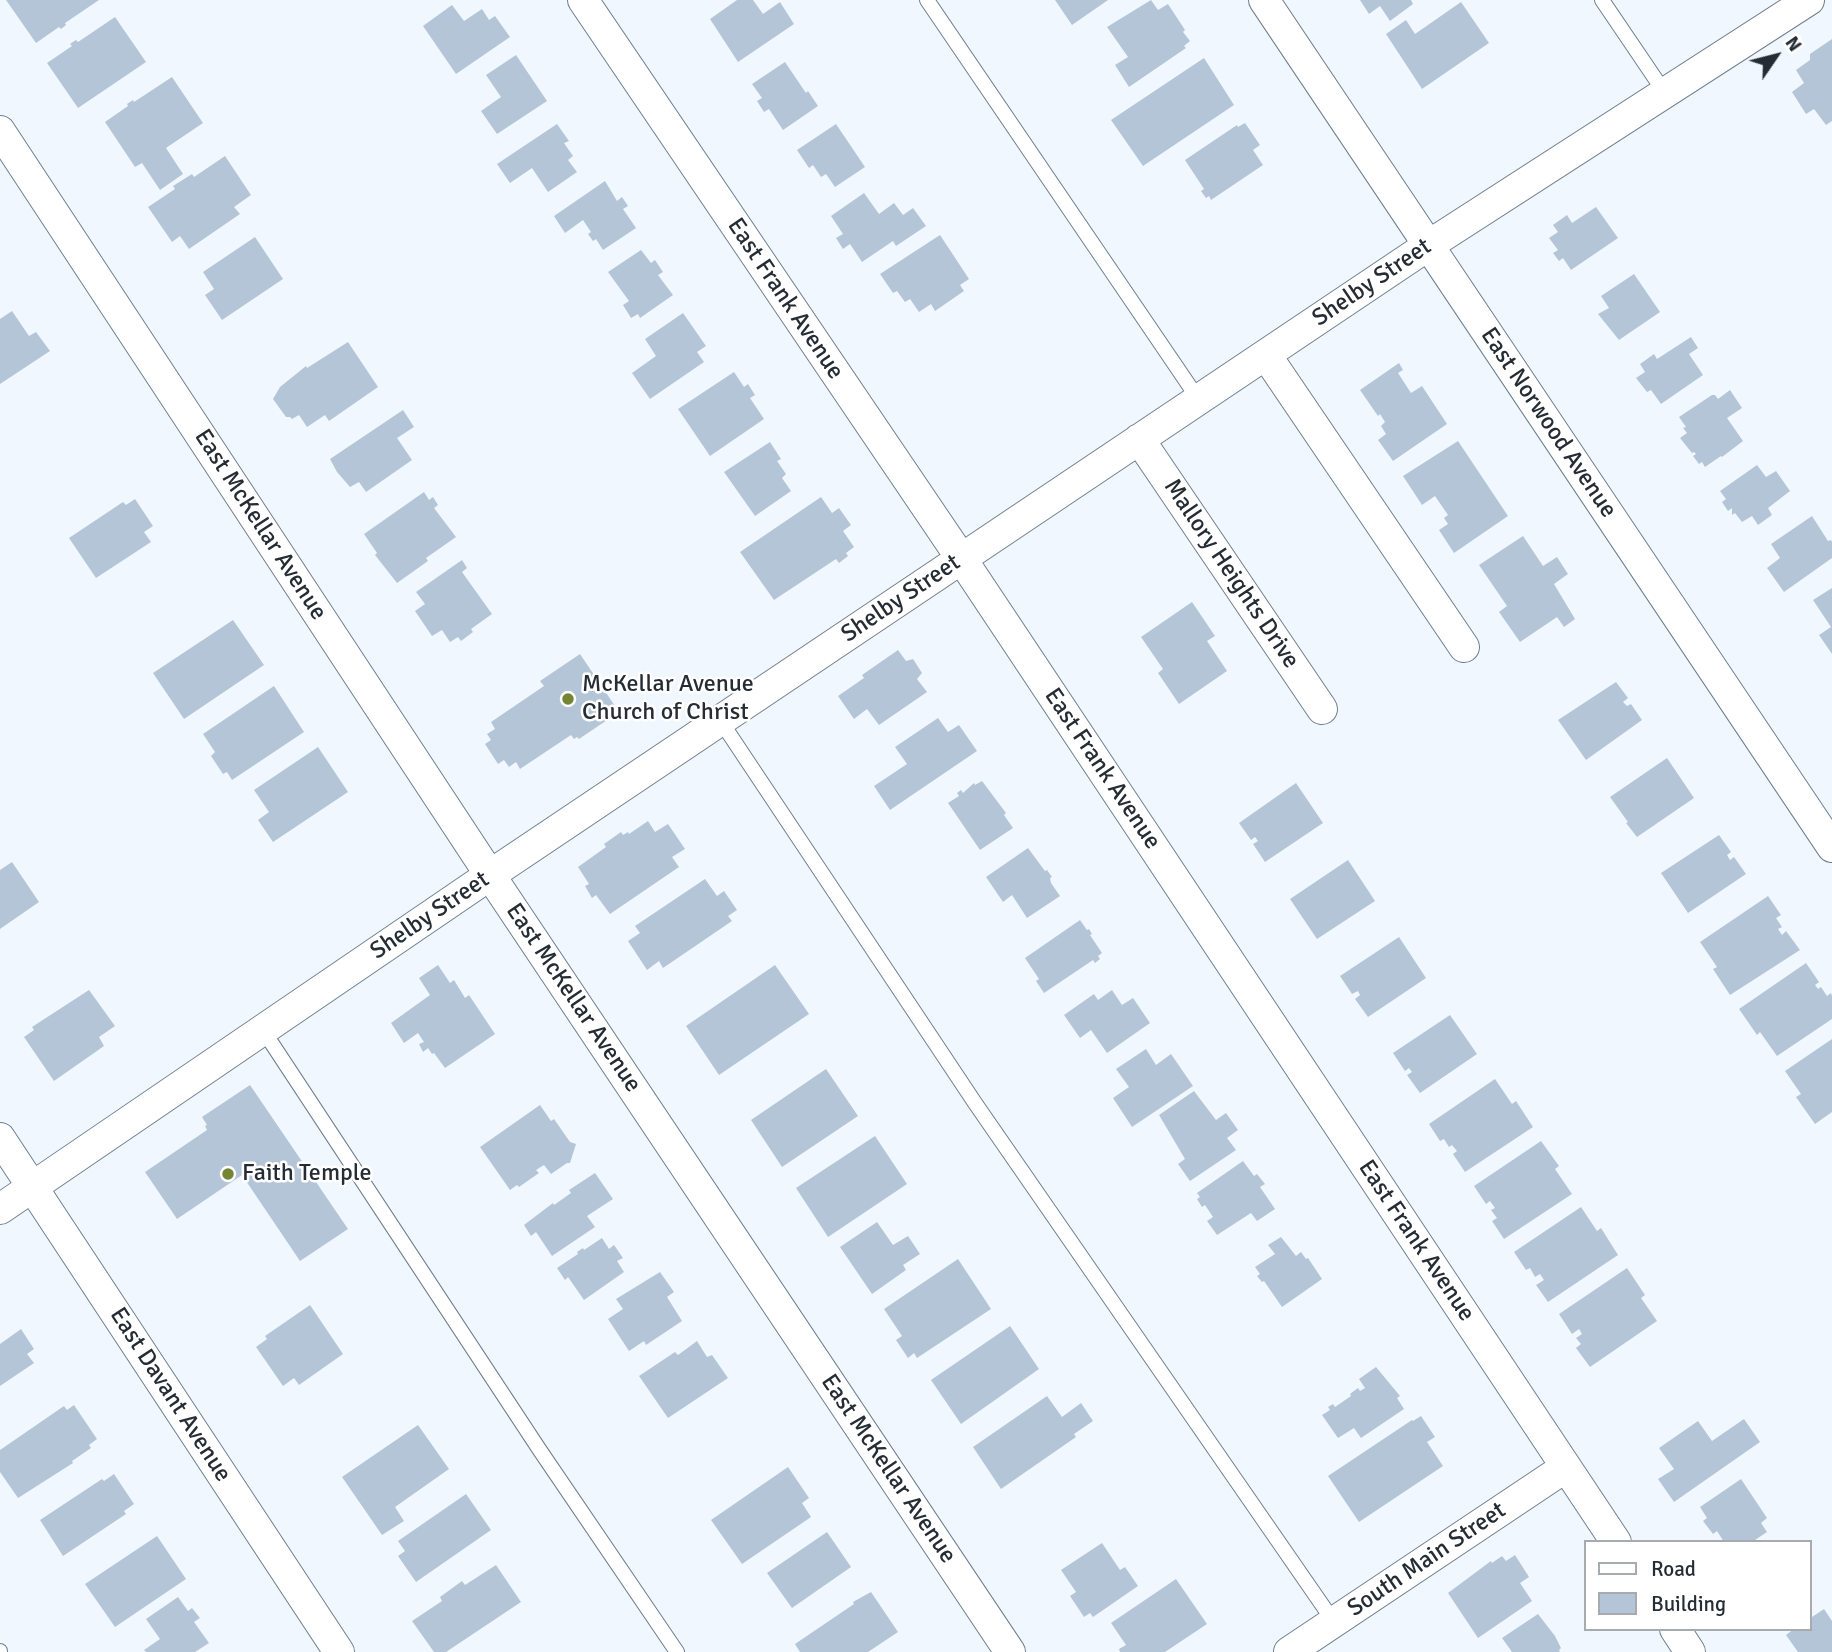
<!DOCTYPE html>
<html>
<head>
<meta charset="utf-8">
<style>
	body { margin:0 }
	#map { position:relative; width:1832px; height:1652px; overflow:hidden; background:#f0f7ff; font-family:Signika,sans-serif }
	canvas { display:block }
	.legend { position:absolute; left:1584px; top:1540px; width:228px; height:91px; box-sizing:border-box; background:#fff; border:2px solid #a8abad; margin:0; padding:9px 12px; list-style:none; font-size:21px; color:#252c33 }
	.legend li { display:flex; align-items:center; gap:14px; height:35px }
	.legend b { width:35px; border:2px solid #a8abad }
	.north { position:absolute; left:1741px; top:21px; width:70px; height:70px; -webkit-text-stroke:5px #fff; paint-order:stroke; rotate:55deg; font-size:19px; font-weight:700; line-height:28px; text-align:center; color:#252c33 }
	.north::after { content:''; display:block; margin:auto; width:24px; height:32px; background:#252c33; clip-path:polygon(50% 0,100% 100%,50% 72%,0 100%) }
</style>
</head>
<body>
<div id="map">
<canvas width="1832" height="1652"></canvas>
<ul class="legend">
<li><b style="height:9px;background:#fff"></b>Road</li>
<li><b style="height:19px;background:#b4c5d7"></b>Building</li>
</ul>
<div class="north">N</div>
</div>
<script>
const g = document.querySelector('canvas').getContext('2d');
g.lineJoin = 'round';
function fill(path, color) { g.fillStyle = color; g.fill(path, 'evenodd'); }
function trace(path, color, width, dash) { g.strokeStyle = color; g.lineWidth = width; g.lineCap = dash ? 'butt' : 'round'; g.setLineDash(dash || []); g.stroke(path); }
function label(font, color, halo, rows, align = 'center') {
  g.font = font + ' Signika,sans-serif'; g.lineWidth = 5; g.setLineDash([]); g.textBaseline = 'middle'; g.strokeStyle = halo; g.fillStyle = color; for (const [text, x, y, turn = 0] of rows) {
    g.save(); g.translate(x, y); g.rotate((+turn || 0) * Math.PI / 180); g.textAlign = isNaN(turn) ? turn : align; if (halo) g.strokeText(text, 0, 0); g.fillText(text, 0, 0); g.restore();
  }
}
fill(new Path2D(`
	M6 0H99L65 23 66 25 61 29 59 27 36 43Z
	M737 0H753L763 14 780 2 794 24 738 62 710 19Z
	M1055 0H1108L1072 25Z
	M1151 0 1158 10 1168 4 1185 30 1183 32 1190 41 1184 46 1186 48 1129 87 1115 65 1128 57 1107 27Z
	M1360 0H1411L1413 4 1390 21 1380 6 1369 14Z
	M1461 2 1489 43 1422 89 1386 34 1406 20 1415 34Z
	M452 5 464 21 482 9 489 20 495 16 510 37 456 74 423 26Z
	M115 17 146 62 78 108 47 63 72 46 70 44 76 40 78 42Z
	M1832 39V121L1826 125 1814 109 1806 114 1792 92 1804 83 1796 70 1810 60V54Z
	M516 55 547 101 497 134 481 111 501 97 486 75Z
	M1204 58 1234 105 1143 166 1111 120Z
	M785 62 806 93 808 91 818 106 783 130 769 109 764 112 757 101 762 98 752 84Z
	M172 77 203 123 166 148 183 174 160 190 142 163 135 167 105 122 128 106 127 104 133 100 134 102Z
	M1245 123 1260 145 1253 150 1263 165 1211 200 1209 196 1206 198 1201 191 1204 189 1185 160 1237 125 1238 127Z
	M557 124 569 141 564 143 573 156 568 160 577 172 548 192 532 168 510 183 497 164Z
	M836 124 865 167 835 187 826 174 821 177 813 165 809 168 797 150Z
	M225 156 251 195 234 207 240 214 189 249 180 236 172 242 148 207 175 189 173 186 192 174 194 177Z
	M605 181 617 201 622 197 628 206 623 209 636 228 603 250 596 239 593 241 588 234 591 232 583 220 565 233 554 216Z
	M864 193 879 214 894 203 903 215 913 208 926 226 896 246 893 241 862 262 850 244 843 249 836 238 843 234 831 216Z
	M1596 207 1618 238 1571 270 1563 258 1559 261 1553 253 1558 250 1549 238 1558 232 1553 225 1567 215 1572 223Z
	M940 235 969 279 960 285 964 291 935 311 931 304 919 312 910 299 905 302 897 291 893 293 880 274Z
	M255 237 283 279 222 320 205 295 214 289 203 272Z
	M641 250 651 263 655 260 663 272 658 275 673 295 640 318 638 314 631 318 623 305 629 301 608 272Z
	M1634 274 1660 312 1619 340 1598 314 1609 308 1601 296Z
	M12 311 29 336 36 332 50 351 0 384V319Z
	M683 313 706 346 697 352 704 362 650 399 632 373 656 356 645 339Z
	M1691 337 1698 348 1689 354 1703 375 1661 404 1651 390 1647 392 1636 378 1645 372 1640 364 1654 354 1657 359Z
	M348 342 378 387 329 421 325 415 307 427 299 415 292 419 290 417H286L273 399 280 387 306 366 307 368Z
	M1399 363 1403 370 1398 373 1411 393 1422 386 1447 424 1393 461 1378 440 1386 434 1381 426 1385 422 1380 414 1378 416 1360 390Z
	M734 372 744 387 748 384 755 395 750 398 764 419 710 456 678 409Z
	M1730 390 1742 408 1727 418 1743 441 1722 457 1721 456 1705 467 1702 462 1699 464 1693 456 1696 454 1694 452 1692 453 1680 438 1687 433 1683 428 1686 427 1679 417 1712 395H1715L1718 399Z
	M403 410 414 427 397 438 412 460 366 492 359 482 350 487 337 472 330 459Z
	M1458 441 1508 516 1454 553 1439 530 1448 524 1444 518 1448 515 1435 496 1422 505 1403 476Z
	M770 442 781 459 777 461 786 474 782 478 791 491 755 516 724 472Z
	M1757 465 1766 477 1776 471 1790 491 1768 508 1772 515 1758 525 1752 516 1742 522 1735 513 1732 515V508L1728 511 1722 502 1726 499 1720 491Z
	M424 492 429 500 433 497 438 505 434 508 456 537 426 558 428 561 397 583 375 555 377 553 364 534Z
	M821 497 832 513 839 508 851 525 843 531 854 547 846 553 848 556 839 563 836 559 774 600 740 552Z
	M135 499 153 526 144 532 151 542 96 578 69 538 123 502 126 505Z
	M1812 516 1828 541 1831 540 1832 542V558L1784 592 1767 568 1780 558 1771 544Z
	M1523 536 1543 566 1557 557 1568 574 1554 584 1575 619 1564 627 1557 617 1520 642 1499 612 1507 606 1479 565Z
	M462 560 467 568 462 572 492 614 471 629 473 632 461 641 458 637 450 642 442 630 432 636 415 611 425 604 416 592Z
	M1832 588V654L1819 635 1831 627 1813 600Z
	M1192 602 1215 636 1207 641 1227 671 1179 704 1158 673 1163 669 1141 637Z
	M233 620 264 665 184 719 153 673Z
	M898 650 906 661 913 659 922 673 917 679 927 692 879 725 867 709 854 719 838 696 864 678 862 675Z
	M580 654 619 712 579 739 577 737 574 739 571 735 520 769 516 762 509 767 504 760 498 764 485 744 491 740 487 734 495 729 491 722 544 686 540 681Z
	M1616 682 1628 698 1623 702 1627 706 1631 704 1642 720 1586 760 1558 720Z
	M274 686 304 732 232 780 227 772 223 774 211 756 215 752 203 734Z
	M938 718 948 732 959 725 977 751 890 810 874 786 907 764 895 747Z
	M318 747 348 792 273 842 258 820 269 812 254 790Z
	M1667 758 1694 798 1637 837 1626 823 1628 822 1610 797Z
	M982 781 1006 813 1004 815 1013 828 980 850 948 803 959 796 957 793 961 790 963 793 974 783 975 785Z
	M1296 783 1323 823 1265 862 1253 844 1258 841 1255 837 1251 840 1239 823Z
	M648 821 655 832 668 824 685 849 672 857 679 867 610 914 596 895 592 898 585 886 589 884 578 867 606 847 604 844 621 832 623 835 628 832 629 834Z
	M1719 835 1731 852 1727 855 1730 860 1734 857 1746 874 1688 913 1661 873Z
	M1028 848 1045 871 1047 870 1052 877 1050 878 1051 883 1060 896 1027 918 1012 895 1003 902 986 877Z
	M1348 860 1375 901 1317 939 1290 899Z
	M12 862 39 902 0 929V870Z
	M705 879 717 896 724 891 737 910 728 916 732 921 663 968 659 961 647 970 628 941 640 933 635 926Z
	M1768 896 1781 915 1776 918 1782 927 1778 929 1782 935 1786 931 1800 950 1730 995 1713 969 1717 967 1700 942Z
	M1080 920 1087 930 1089 929 1092 934 1090 935 1102 953 1098 956 1100 959 1095 963 1093 960 1044 993 1036 981 1039 979 1025 958Z
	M1399 937 1426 978 1368 1017 1355 999 1360 995 1358 991 1352 994 1340 976Z
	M1806 963 1819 982 1815 985 1818 989 1821 987 1827 996 1831 993 1832 996V1019L1777 1056 1760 1032 1757 1035 1739 1009Z
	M438 965 450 983 454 980 465 998 469 995 495 1034 445 1068 434 1053 432 1054 428 1048 423 1052 419 1044 424 1042 418 1033 404 1043 391 1023 430 995 419 978Z
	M775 965 809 1014 719 1075 686 1026Z
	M89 990 115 1026 99 1037 104 1046 54 1081 24 1037 34 1030 32 1027Z
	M1112 990 1122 1005 1133 998 1150 1023 1107 1053 1091 1030 1080 1038 1064 1015 1094 994 1098 1000Z
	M1450 1015 1477 1054 1420 1093 1407 1075 1412 1072 1409 1068 1405 1071 1393 1053Z
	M1832 1039V1112L1815 1124 1796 1097 1801 1094 1785 1071Z
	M1146 1049 1156 1065 1171 1054 1193 1086 1132 1127 1113 1098 1129 1087 1116 1069Z
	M826 1069 858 1116 782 1167 751 1120Z
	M1495 1079 1512 1104 1516 1101 1533 1127 1465 1172 1453 1154 1457 1151 1452 1145 1449 1147 1444 1139 1440 1141 1429 1124Z
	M250 1085 348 1229 300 1261 242 1175 177 1219 145 1172 207 1130 205 1126 207 1125 202 1117Z
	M1194 1091 1216 1120 1226 1113 1238 1130 1227 1138 1236 1150 1190 1181 1178 1164 1185 1159 1159 1115Z
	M540 1105 551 1121 554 1119 570 1142 576 1144 570 1163H567L551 1174 544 1165 536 1170 539 1173 519 1187 517 1185 510 1190 480 1147Z
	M875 1136 907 1184 828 1237 796 1188Z
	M1541 1141 1559 1166 1555 1169 1572 1194 1504 1239 1492 1221 1497 1218 1491 1210 1495 1208 1490 1201 1486 1204 1474 1186Z
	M1243 1161 1254 1176 1257 1174 1265 1184 1260 1187 1275 1209 1257 1221 1251 1213 1217 1235 1207 1221 1213 1217 1205 1205 1202 1207 1197 1199 1200 1197 1197 1193Z
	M595 1173 613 1199 587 1216 595 1227 552 1256 536 1232 531 1236 524 1225 553 1203 554 1205 571 1193 569 1190Z
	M1581 1207 1597 1231 1601 1228 1618 1255 1548 1302 1536 1285 1544 1280 1540 1274 1535 1277 1530 1268 1526 1270 1514 1252Z
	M877 1222 893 1245 908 1236 920 1254 903 1265 906 1270 872 1294 840 1247Z
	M1281 1237 1296 1256 1301 1252 1306 1259 1308 1258 1322 1279 1282 1307 1264 1281 1262 1282 1257 1276 1260 1274 1255 1267 1275 1254 1268 1245Z
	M602 1238 609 1249 614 1245 623 1258 617 1261 624 1272 584 1300 568 1277 565 1280 557 1268 578 1254 577 1252 583 1248 584 1250Z
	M958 1259 991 1309 917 1358 914 1353 908 1358 896 1340 902 1336 884 1309Z
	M1627 1268 1645 1295 1641 1298 1657 1321 1590 1367 1576 1348 1581 1344 1576 1338 1582 1334 1579 1329 1572 1334 1559 1314Z
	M660 1272 674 1292 667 1297 682 1321 646 1345 644 1341 629 1351 608 1319 623 1309 616 1299Z
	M310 1305 343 1354 299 1385 294 1378 283 1386 256 1347 267 1339 265 1336Z
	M1010 1326 1039 1369 961 1424 931 1380Z
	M21 1329 34 1349 27 1354 34 1363 0 1386V1344Z
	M697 1341 707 1357 712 1355 728 1378 668 1418 639 1376 675 1352 678 1355Z
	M1376 1367 1400 1396 1397 1398 1404 1409 1361 1438 1354 1428 1338 1438 1322 1415 1330 1410 1328 1407 1333 1404 1335 1407 1351 1396 1350 1394 1358 1388 1360 1391 1365 1388 1359 1379Z
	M1047 1396 1062 1417 1081 1403 1093 1421 1074 1434 1076 1437 1001 1489 973 1447Z
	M74 1405 97 1439 89 1445 91 1448 72 1461 73 1463 18 1498 0 1472V1450L64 1406 67 1410Z
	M1421 1416 1435 1437 1427 1442 1443 1466 1359 1522 1328 1476 1412 1420 1413 1421Z
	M1744 1419 1760 1442 1674 1502 1658 1479 1674 1469 1659 1448 1698 1421 1712 1441Z
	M418 1425 449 1469 395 1507 404 1521 382 1535 342 1477Z
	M788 1467 809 1498 802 1503 811 1517 742 1564 711 1520Z
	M114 1474 134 1504 124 1511 126 1514 63 1556 40 1520 102 1479 104 1481Z
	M1741 1479 1767 1518 1761 1523 1767 1532 1752 1542H1724L1717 1531 1713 1534 1703 1521 1707 1518 1700 1507Z
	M466 1494 491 1530 416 1582 398 1556 405 1551 398 1541Z
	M827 1532 851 1567 792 1608 767 1573Z
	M157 1536 186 1579 115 1627 85 1584Z
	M1102 1543 1120 1570 1125 1567 1138 1586 1093 1617 1090 1613 1084 1617 1070 1596 1076 1592 1061 1570Z
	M1515 1555 1529 1577 1520 1583 1532 1601 1478 1638 1448 1593 1491 1561 1492 1563 1502 1556 1506 1561Z
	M496 1565 521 1602 446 1652H434L412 1621 442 1601 440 1597 462 1581 465 1585Z
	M1176 1579 1207 1624 1165 1652H1120L1119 1649 1126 1645 1111 1623Z
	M871 1592 898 1632 868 1652H800L795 1644 854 1604 853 1602Z
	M178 1597 188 1611 192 1608 200 1618 194 1622 209 1643 195 1652H146L144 1650 160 1639 146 1619Z
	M1824 1609 1832 1621V1652H1798L1786 1635 1794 1629H1809V1619Z
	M1538 1614 1555 1636 1561 1648 1559 1650 1560 1652H1512L1502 1638Z`), '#b4c5d7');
const service = new Path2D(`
	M927 0 1199 400
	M1602 0 1665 93
	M720 720 975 1103 1334 1622
	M263 1030 539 1449 677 1652
	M0 1651V1652`);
const minor = new Path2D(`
	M583 0 961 558 1616 1542
	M1264 0 1832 847
	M0 131 490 875 1010 1652
	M1266 355 1464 647
	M1139 439 1322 709
	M0 1138 339 1652
	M0 1209 490 875 1429 245 1809 0
	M1675 1629 1690 1652
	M1289 1652 1566 1467`);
trace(service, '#6f7f8f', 16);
trace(minor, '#6f7f8f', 32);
trace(service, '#fff', 14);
trace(minor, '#fff', 30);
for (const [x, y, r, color] of [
	[568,699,7,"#748534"],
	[228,1174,7,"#748534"]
]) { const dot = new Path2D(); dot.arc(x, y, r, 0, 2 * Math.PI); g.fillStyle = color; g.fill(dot); trace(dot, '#fff', 2.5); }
label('24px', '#252c33', '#fff', [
	["Shelby Street",1372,283,-34],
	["East Frank Avenue",785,299,56],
	["East Norwood Avenue",1548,423,56],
	["East McKellar Avenue",260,525,57],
	["Mallory Heights Drive",1231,574,56],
	["Shelby Street",901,599,-34],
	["East Frank Avenue",1102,769,56],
	["Shelby Street",430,916,-34],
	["East McKellar Avenue",573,998,56],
	["East Frank Avenue",1416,1241,56],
	["East Davant Avenue",170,1395,57],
	["East McKellar Avenue",888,1469,56],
	["South Main Street",1427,1560,-34]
]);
label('24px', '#252c33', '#fff', [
	["McKellar Avenue",582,685],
	["Church of Christ",582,713],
	["Faith Temple",242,1174]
], 'left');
</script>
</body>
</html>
